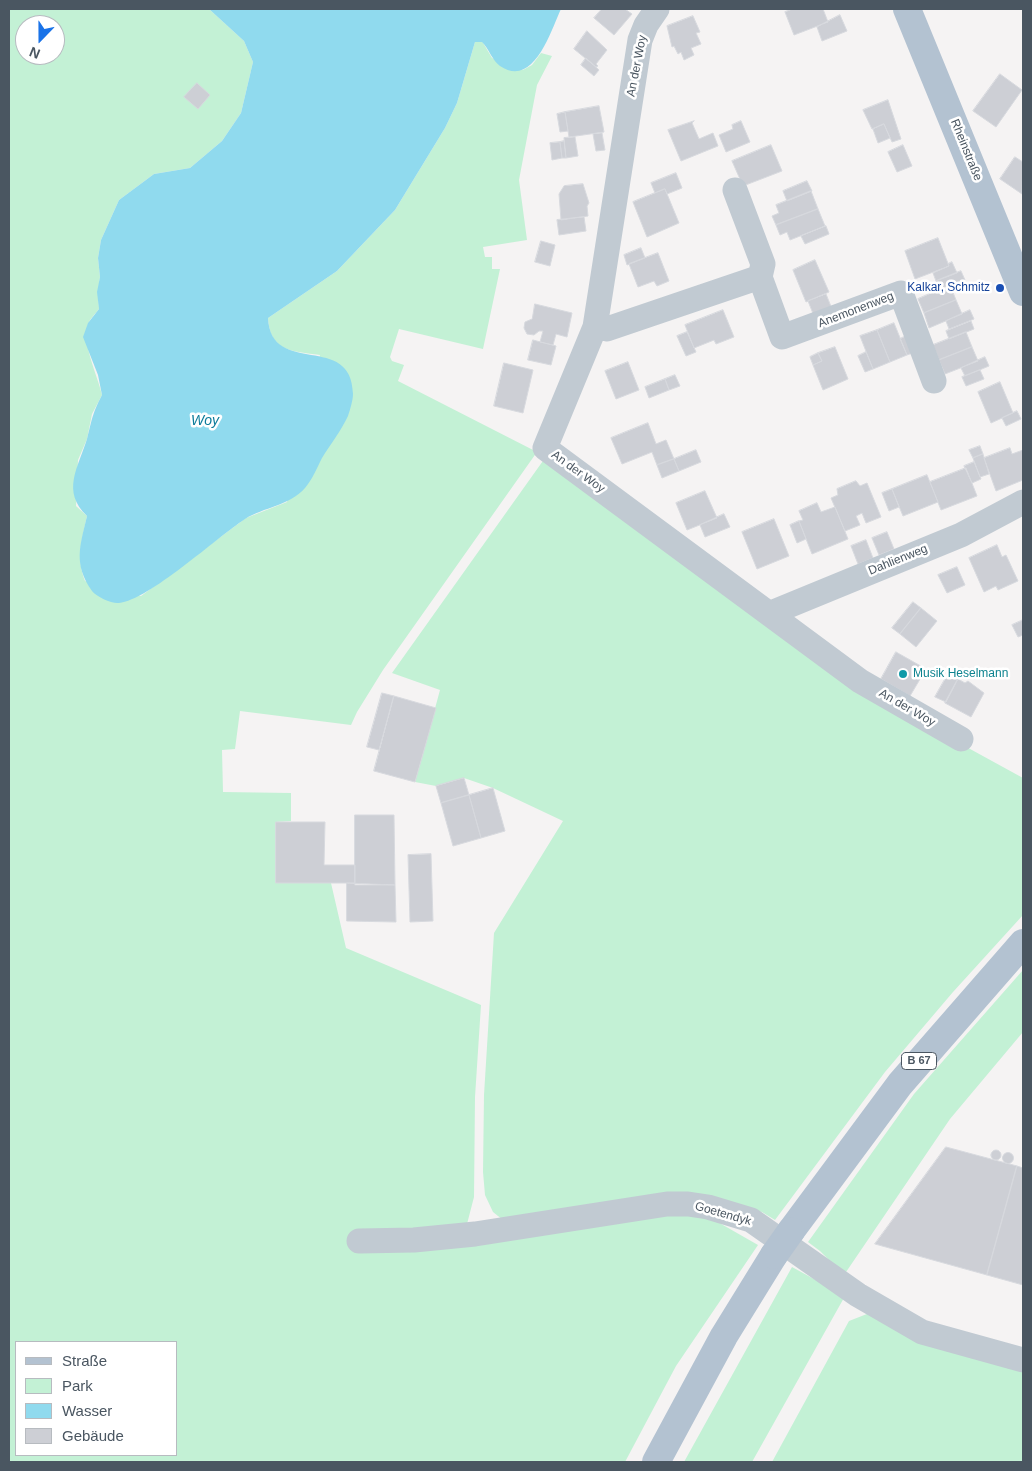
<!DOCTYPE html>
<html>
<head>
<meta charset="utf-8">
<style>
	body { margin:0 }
	#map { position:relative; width:1032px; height:1471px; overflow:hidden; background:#f5f3f3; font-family:Helvetica,sans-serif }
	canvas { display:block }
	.frame { position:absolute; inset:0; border:10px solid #4a5661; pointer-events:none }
	.legend { position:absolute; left:15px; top:1341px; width:162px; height:115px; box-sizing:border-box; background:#fff; border:1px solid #b7bbc0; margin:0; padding:6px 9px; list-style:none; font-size:15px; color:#4a5661 }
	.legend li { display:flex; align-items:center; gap:10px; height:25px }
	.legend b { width:25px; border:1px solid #b7bbc0 }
	.north { position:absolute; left:15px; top:15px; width:50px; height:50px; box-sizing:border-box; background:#fff; border:1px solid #b7bbc0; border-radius:50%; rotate:202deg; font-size:14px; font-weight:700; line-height:20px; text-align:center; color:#4a5661 }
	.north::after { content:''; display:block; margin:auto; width:18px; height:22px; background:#1a73e8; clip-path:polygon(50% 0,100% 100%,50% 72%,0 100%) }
</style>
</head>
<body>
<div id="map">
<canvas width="1032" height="1471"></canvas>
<div class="frame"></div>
<ul class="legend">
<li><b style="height:6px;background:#b3c2d1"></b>Straße</li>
<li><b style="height:14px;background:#c3f1d5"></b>Park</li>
<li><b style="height:14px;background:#90daee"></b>Wasser</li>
<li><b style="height:14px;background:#cdcfd5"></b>Gebäude</li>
</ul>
<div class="north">N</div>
</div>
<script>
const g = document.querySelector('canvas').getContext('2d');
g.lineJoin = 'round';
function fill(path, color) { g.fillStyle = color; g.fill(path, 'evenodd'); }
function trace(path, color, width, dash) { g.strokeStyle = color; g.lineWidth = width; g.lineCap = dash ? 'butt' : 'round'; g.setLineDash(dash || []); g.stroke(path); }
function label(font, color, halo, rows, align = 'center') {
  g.font = font + ' Helvetica,sans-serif'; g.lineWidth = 5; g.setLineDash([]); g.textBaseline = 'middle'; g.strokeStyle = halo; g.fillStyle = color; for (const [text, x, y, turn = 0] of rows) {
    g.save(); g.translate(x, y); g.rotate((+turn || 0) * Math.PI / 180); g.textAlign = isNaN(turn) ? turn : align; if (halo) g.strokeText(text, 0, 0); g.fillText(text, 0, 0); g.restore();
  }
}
fill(new Path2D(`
	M9 9H209L244 41 253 62 241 113 222 141 190 168 154 174 119 200 101 240 98 258 100 277 98 292 99 309C96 313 91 318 89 322 80 341 98 376 102 395L92 414 87 439 78 460 76 506 87 516C82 539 76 558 85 581L141 596 246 518 287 502 320 355C292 351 270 352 268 318L337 271 395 210 445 128 457 103 475 42 482 41 492 58 523 70 532 65 541 53 552 56 537 85 519 180 527 240 483 247 485 257H492V269H500L483 349 399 329 390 357 392 361 404 365 398 381 537 452 383 670 357 712 351 725 240 711 235 749 222 750 223 792 291 793V821L276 822V883H331L346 948 481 1005 475 1097 474 1197 467 1224 665 1210 709 1217 758 1245 676 1366 625 1462H9ZM25 25H55V55H25ZM16 1342H176V1455H16Z
	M545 458 857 687 1023 778V915L953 992 885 1072 775 1220 762 1212 717 1201 503 1220 493 1212 485 1195 483 1172 484 1095 494 933 563 821 493 788 464 778 436 786 415 782 440 690 392 673Z
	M1023 970V1032L950 1119 844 1275 820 1251 808 1242 914 1094Z
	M792 1267 845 1296 752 1462H684Z
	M872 1312 1023 1369V1462H772L849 1321Z`), '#c3f1d5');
fill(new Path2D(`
	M209 9H561C551 30 534 89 500 66 492 60 489 49 482 42H475L457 103 445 128 395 210 337 271 268 318C271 378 352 331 353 394 353 400 350 410 348 416 341 431 330 445 322 458 317 468 312 480 305 488 289 506 264 507 245 519 216 538 149 600 119 603 112 604 97 597 92 591 73 564 80 546 87 516 61 491 78 468 87 439 92 420 92 414 102 395L98 375 83 337 88 323 99 309 97 292 100 277 98 258 101 240 119 200 154 174 190 168 222 141 241 113 253 62 244 41Z`), '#90daee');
const building = new Path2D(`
	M602 9H625L632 14 614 35 594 18Z
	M793 9H823L828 22 794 35 785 12Z
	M840 15 847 31 822 41 817 27Z
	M693 16 700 32 696 33 701 44 691 48 694 55 684 60 681 52 678 54 674 46 672 47 667 26Z
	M587 31 607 50 596 64 598 66 596 67 574 49Z
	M586 58 599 70 594 76 581 65Z
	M1000 74 1022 90 996 127 973 111Z
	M197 83 210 95 198 109 184 97Z
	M888 100 901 139 892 142 884 124 872 129 863 110Z
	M599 106 604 132 569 137 565 112Z
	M565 112 568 131 560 132 557 114Z
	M694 121 692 123 699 139 713 133 718 146 681 161 668 130Z
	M741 121 750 142 726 152 719 135 733 129 732 125Z
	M884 124 890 138 878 143 873 129Z
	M602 133 605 150 596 151 593 134Z
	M575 137 578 156 566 158 564 138Z
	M564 141 566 158H562L560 142Z
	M560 142 562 158 552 160 550 143Z
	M771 145 782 171 743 186 732 161Z
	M903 145 912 166 897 172 888 152Z
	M1015 157 1023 162 1022 194 1000 179Z
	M676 173 682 188 667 194 665 189 655 193 651 183Z
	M807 181 812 191 787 201 783 191Z
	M583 184 589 203 587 206 588 216 561 220 559 194 564 186Z
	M665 189 679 223 647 237 633 202Z
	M811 191 818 209 776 225 772 216 779 213 776 205Z
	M818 209 825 226 790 240 787 232 780 235 776 225Z
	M584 217 586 231 559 235 557 220Z
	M826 226 829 234 805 244 801 236Z
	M938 238 949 266 915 279 905 251Z
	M541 241 555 245 550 266 535 262Z
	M641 248 645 258 627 265 624 255Z
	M658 253 669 281 657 286 654 281 638 287 629 264Z
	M815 260 829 292 806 302 793 270Z
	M952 262 957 273 936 281 933 273 949 266 948 264Z
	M961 271 965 280 940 290 936 281Z
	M950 285 956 300 924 313 918 299Z
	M826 294 832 309 814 316 808 301Z
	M956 300 962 314 929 328 924 313Z
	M535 304 572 313 567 337 556 334 553 345 540 342 543 331H539L534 335 527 334 524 328 525 322 532 319Z
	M723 310 734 337 716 344 714 340 694 348 685 325Z
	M970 310 974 319 949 329 946 321Z
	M971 321 974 329 949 339 946 331Z
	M894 323 907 355 890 362 877 330Z
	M877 330 890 362 873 369 860 336Z
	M687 332 696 352 686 356 677 336Z
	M966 332 972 347 939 360 933 345Z
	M908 335 915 352 907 355 900 339Z
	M533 340 556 346 551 365 528 360Z
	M835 347 848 379 823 390 813 365 822 361 818 353Z
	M972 347 978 361 945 374 939 360Z
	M866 352 873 369 865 372 858 356Z
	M818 353 822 361 813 365 810 357Z
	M985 357 989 366 965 376 961 368Z
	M628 362 639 390 616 399 605 371Z
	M504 363 533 370 523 413 494 406Z
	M980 370 984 379 966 386 962 377Z
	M675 375 680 386 669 390 665 379Z
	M665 379 669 390 649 398 645 387Z
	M1000 382 1013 413 991 423 978 392Z
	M1017 411 1021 419 1006 426 1002 418Z
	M648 423 656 444 666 440 674 459 657 465 652 452 622 464 611 438Z
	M980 446 983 454 973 458 969 450Z
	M1010 448 1012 454 1023 450V480L996 491 984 458Z
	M696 450 701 462 679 471 674 459Z
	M983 454 989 474 980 477 973 458Z
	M674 459 679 471 662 478 657 465Z
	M974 462 981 479 972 483 964 466Z
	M966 468 977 496 941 510 930 482Z
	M927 475 938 502 903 516 892 489Z
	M856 481 860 486 867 483 881 517 866 523 862 513 856 516 860 525 845 531 831 498 838 495 837 489Z
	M892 489 899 507 889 511 882 493Z
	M705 491 717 518 687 530 676 503Z
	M817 503 821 512 835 507 848 539 812 554 799 521 803 520 799 511Z
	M724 514 730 527 705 537 700 525Z
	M774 519 789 556 757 569 742 532Z
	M799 521 806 539 797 543 790 525Z
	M887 532 894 549 879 555 872 538Z
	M866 540 873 558 858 564 851 546Z
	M997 545 1002 557 1006 555 1018 581 998 590 996 586 984 592 969 558Z
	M957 567 965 585 947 593 938 575Z
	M913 602 921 608 900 634 892 628Z
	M921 608 937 621 916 647 900 634Z
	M1023 620V635L1018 637 1012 625Z
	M896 652 926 669 910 696 881 679Z
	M948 674 958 679 946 702 935 697Z
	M958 679 965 683 968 681 984 693 971 717 945 703Z
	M382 693 394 696 379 750 367 747Z
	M394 696 436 708 415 782 374 771Z
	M464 778 469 795 441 803 436 786Z
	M493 788 505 831 481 838 469 795Z
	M469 795 481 838 453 846 441 803Z
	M355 815H394L395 885H355Z
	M276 822H325L324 865H355V883H276Z
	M431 854 433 921 410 922 408 855Z
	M347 883 395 885 396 922 347 921Z
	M946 1147 1017 1166 987 1275 875 1244Z
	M991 1155a5 5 0 1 1 10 0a5 5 0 1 1-10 0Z
	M1002.5 1158a5.5 5.5 0 1 1 11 0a5.5 5.5 0 1 1-11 0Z
	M1017 1166 1023 1168V1285L987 1275Z`);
fill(building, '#cdcfd5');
trace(building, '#d7d9de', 1);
trace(new Path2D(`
	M657 9 646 25 640 40 595 327 545 448 860 681 961 739
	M735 190 763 264 760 277
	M595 327 607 329 760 277 782 337 901 293 934 381
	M771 613 961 535 1023 502
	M359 1241 414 1240 475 1234 667 1204H688L708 1207 751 1220 858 1295 922 1332 1023 1360`), '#c1cad2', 25);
trace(new Path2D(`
	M907 9 1023 292
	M791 1231 900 1084 1023 943
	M656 1462 724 1336 774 1255`), '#b3c2d1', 28);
trace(new Path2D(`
	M774 1255 791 1231`), '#b3c2d1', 28);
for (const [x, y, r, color] of [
	[1000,288,5,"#1a4fb4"],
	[903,674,5,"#0f9aa8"]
]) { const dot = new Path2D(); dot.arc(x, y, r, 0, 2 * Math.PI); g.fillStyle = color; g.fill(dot); trace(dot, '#fff', 2); }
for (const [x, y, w] of [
	[919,1061,35]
]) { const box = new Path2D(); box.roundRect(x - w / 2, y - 8.5, w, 17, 4); g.fillStyle = '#fff'; g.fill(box); trace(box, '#4a5661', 1); }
label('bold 11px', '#4a5661', null, [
	["B 67",919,1061]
]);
label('12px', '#4a5661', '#fff', [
	["An der Woy",637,66,-79],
	["Rheinstraße",966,150,68],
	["Anemonenweg",856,310,-21],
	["An der Woy",578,472,36],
	["Dahlienweg",898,560,-22],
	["An der Woy",907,708,30],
	["Goetendyk",723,1214,16]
]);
label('12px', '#164399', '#fff', [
	["Kalkar, Schmitz",990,288]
], 'right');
label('12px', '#0d838f', '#fff', [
	["Musik Heselmann",913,674]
], 'left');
label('italic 14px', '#0c7c9b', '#fff', [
	["Woy",205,421]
]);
</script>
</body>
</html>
